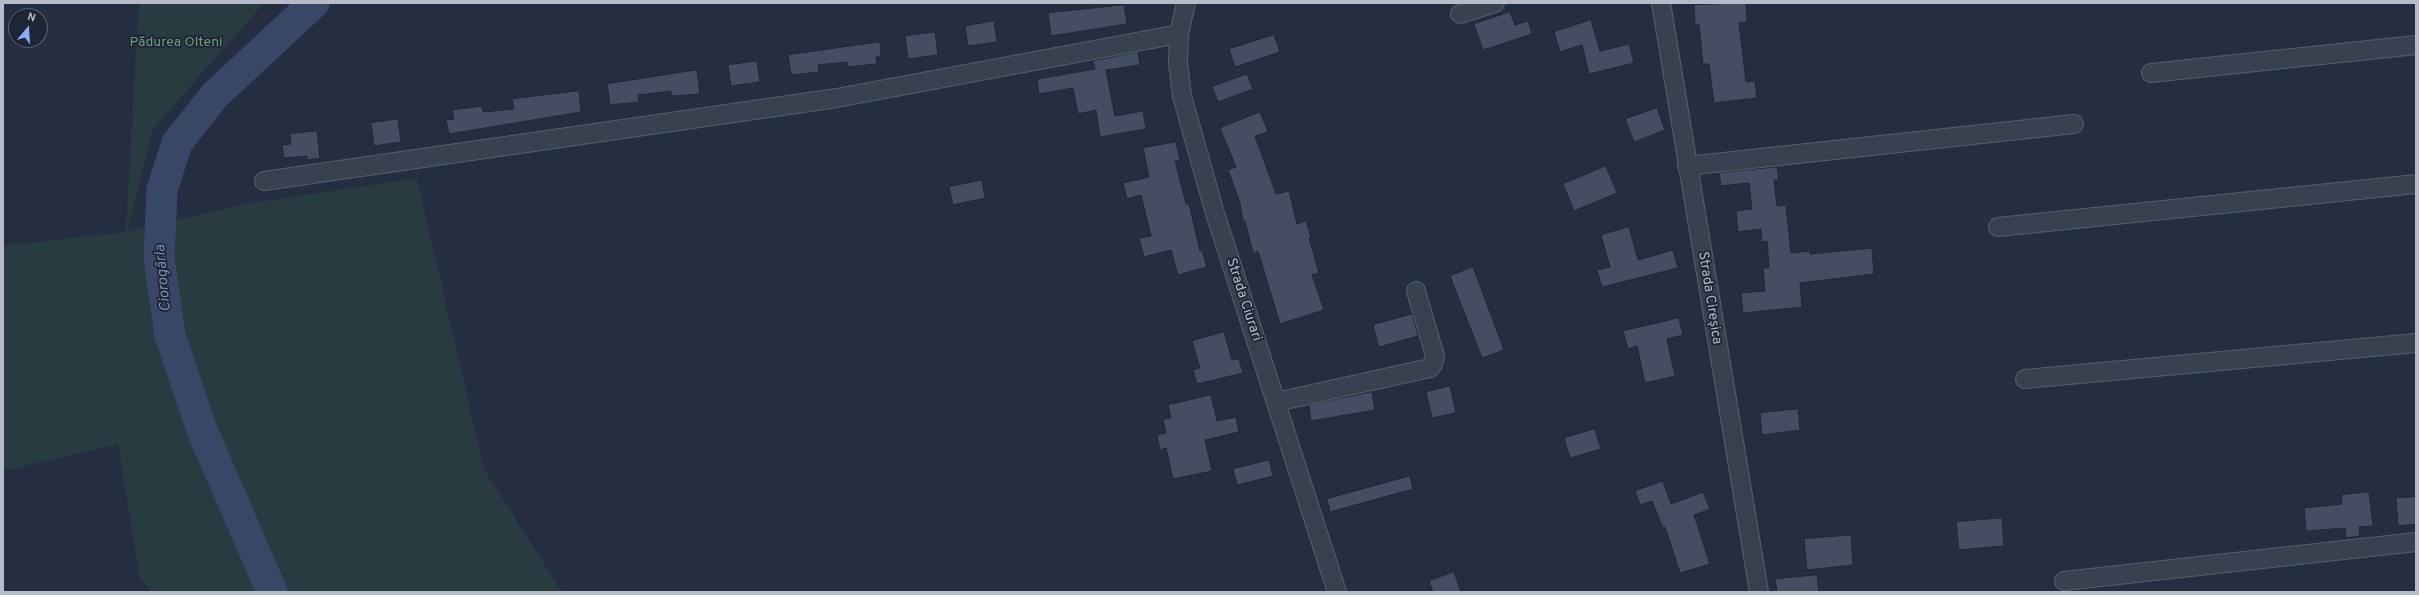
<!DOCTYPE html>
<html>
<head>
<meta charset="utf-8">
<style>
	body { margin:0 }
	#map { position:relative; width:2419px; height:595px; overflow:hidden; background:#252e40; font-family:Overpass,sans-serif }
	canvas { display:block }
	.frame { position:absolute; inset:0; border:4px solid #b6bbca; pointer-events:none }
	.north { position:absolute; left:8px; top:8px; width:40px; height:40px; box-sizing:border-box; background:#1e2535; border:1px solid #5b6171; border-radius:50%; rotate:18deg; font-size:11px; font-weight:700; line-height:16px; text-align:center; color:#b6bbca }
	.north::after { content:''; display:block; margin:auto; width:14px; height:18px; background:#8dabf8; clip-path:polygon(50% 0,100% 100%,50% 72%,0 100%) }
</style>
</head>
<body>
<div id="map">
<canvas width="2419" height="595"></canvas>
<div class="frame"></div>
<div class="north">N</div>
</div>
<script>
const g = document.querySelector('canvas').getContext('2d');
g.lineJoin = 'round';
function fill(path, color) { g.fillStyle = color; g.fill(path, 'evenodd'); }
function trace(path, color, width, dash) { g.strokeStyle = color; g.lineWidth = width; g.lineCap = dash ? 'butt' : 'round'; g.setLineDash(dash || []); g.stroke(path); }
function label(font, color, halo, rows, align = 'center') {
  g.font = font + ' Overpass,sans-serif'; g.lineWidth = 3.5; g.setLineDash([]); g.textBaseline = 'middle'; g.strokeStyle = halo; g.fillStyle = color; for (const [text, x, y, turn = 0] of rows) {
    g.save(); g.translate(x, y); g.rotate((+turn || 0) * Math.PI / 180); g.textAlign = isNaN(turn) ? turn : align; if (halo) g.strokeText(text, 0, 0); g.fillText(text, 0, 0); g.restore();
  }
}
fill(new Path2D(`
	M139 3H264L152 130 127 232 246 204 417 178 484 469 562 592H153L140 579 118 444 3 471V246L126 232Z`), '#273b41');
trace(new Path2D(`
	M272 592 202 430 170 335 159 258 162 190 177 143 215 95 314 3`), '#394767', 31);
const building = new Path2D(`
	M1746 3 1747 22 1739 23 1746 82 1755 81 1757 98 1714 103 1709 64H1703L1699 25H1695L1694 5Z
	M1124 5 1127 24 1051 36 1048 13Z
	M1510 12 1515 25 1528 21 1532 34 1483 50 1474 24Z
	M1591 20 1600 51 1629 44 1634 63 1589 74 1582 45 1560 52 1554 32Z
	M994 21 997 42 968 46 965 26Z
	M935 32 938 55 908 59 905 36Z
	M1274 35 1280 52 1235 67 1229 49Z
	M880 42 881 57H876L877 64 847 67V62L818 65 819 72 791 75 788 55Z
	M1138 52 1140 65 1106 70 1115 116 1143 111 1146 129 1100 137 1096 110 1078 114 1073 88 1039 94 1037 79 1095 69 1093 61Z
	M757 61 760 82 731 86 728 65Z
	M697 70 700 94 671 96V91L638 95 639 102 610 105 607 84Z
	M1247 74 1253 89 1218 102 1212 87Z
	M579 91 581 112 449 134 446 120 454 119 452 110 482 106 483 112 514 109 512 99Z
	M1657 108 1665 130 1634 142 1625 119Z
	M1260 112 1268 132 1255 136 1276 194 1289 191 1297 224 1306 221 1311 237 1309 238 1319 273 1312 275 1324 310 1280 324 1258 251 1253 253 1245 221 1243 222 1240 203 1228 170 1236 167 1220 128Z
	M398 119 401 142 374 146 371 123Z
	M317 131 320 158 307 160V156L284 158 282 145 291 144 290 134Z
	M1176 142 1180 160 1175 161 1186 204H1189L1200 251 1202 250 1207 267 1178 275 1171 250 1144 257 1139 238 1151 236 1141 195 1127 199 1123 183 1149 177 1143 148Z
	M1606 166 1617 193 1574 211 1563 184Z
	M1777 167 1779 180H1774L1777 206 1786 205 1791 253 1810 251V254L1872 248 1874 274 1800 283 1802 307 1743 313 1741 293 1765 291 1763 268H1769L1767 241 1762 242 1761 229 1738 232 1736 211 1752 209 1749 183 1721 186 1719 173Z
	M982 180 985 198 953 205 949 187Z
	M1629 227 1638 260 1673 250 1678 268 1602 287 1597 270 1610 267 1601 235Z
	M1473 267 1504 350 1482 358 1450 276Z
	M1412 314 1418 336 1379 347 1373 325Z
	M1679 318 1683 335 1667 339 1675 376 1645 383 1637 346 1628 349 1623 331Z
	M1224 332 1232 360 1239 359 1243 373 1197 384 1193 370 1200 368 1192 341Z
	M1450 386 1456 413 1432 418 1426 392Z
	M1372 392 1375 410 1311 421 1309 405Z
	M1211 395 1217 421 1236 417 1239 432 1205 440 1212 471 1173 479 1166 448 1160 450 1157 435 1166 433 1163 419 1171 418 1168 405Z
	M1798 409 1800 430 1762 435 1760 413Z
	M1595 429 1601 449 1570 458 1564 438Z
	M1269 460 1273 476 1237 485 1233 469Z
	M1410 476 1413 489 1330 512 1327 499Z
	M1663 481 1671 504 1703 492 1710 509 1694 515 1710 564 1680 573 1665 527 1663 528 1652 501 1640 505 1635 491Z
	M2369 492 2373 526 2359 527 2360 536 2346 538 2345 528 2306 531 2304 508 2342 504 2341 495Z
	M2416 497V524L2398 526 2396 498Z
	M2002 518 2004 546 1959 550 1956 522Z
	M1851 535 1853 565 1807 570 1804 539Z
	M1454 572 1461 592H1433L1429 581Z
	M1817 575 1819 592H1777L1775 579Z`);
fill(building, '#444d62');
trace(building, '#202737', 1);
const minor = new Path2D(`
	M1186 3 1179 34 1178 62 1182 96 1214 210 1337 592
	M1661 3 1759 592
	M1460 14 1495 3
	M2151 73 2416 45
	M1687 166 2074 124
	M264 181 837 98 1179 34
	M1998 227 2416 184
	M2025 379 2416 343
	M1276 402 1430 368 1433 364 1435 356 1416 291
	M2064 581 2416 542`);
trace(minor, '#575e6d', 20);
trace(minor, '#394050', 18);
label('14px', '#6d9b7d', '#1e2535', [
	["Pădurea Olteni",176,43]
]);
label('14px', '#b6bbca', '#1e2535', [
	["Strada Cireșica",1709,298,81],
	["Strada Ciurari",1243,300,72]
]);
label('italic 15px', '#7d8eb2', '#1e2535', [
	["Ciorogârla",164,278,-95]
]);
</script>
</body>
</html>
